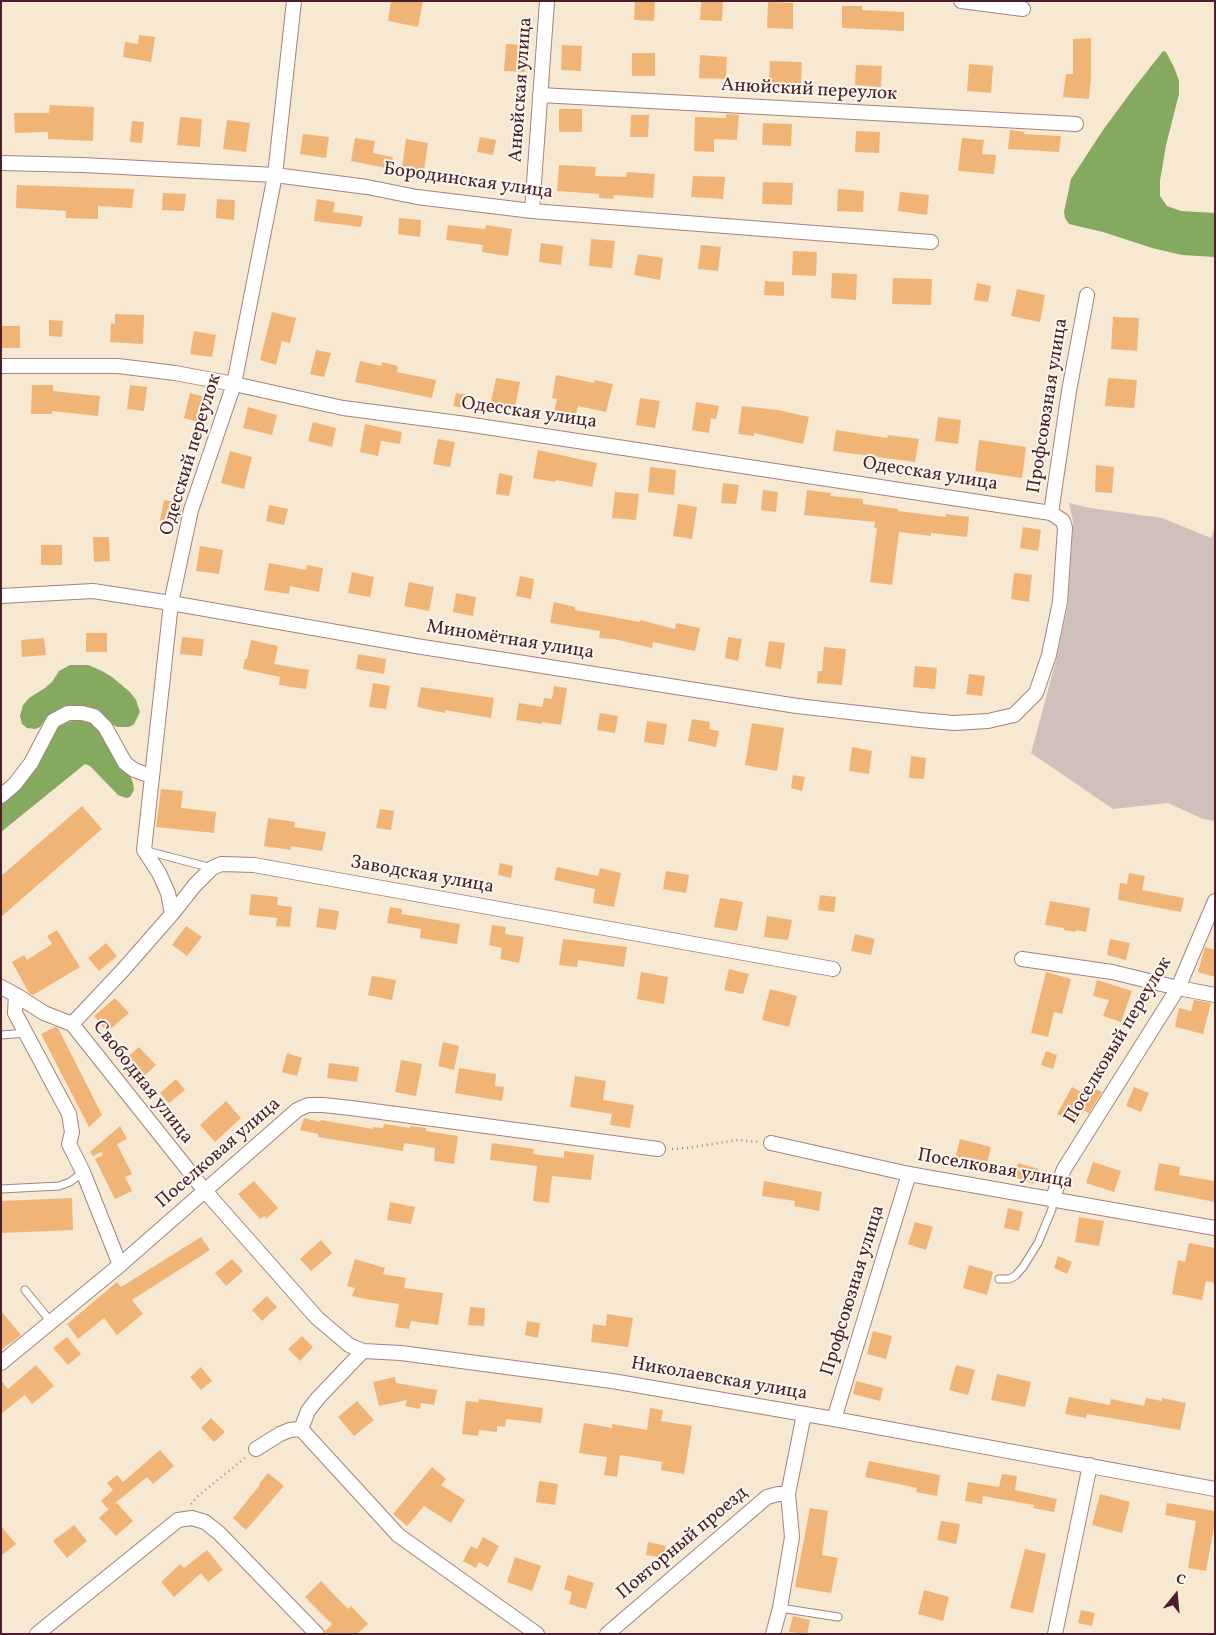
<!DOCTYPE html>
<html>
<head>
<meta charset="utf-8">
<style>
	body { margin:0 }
	#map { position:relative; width:1216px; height:1635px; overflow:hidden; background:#f7e8d2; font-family:Vollkorn,serif }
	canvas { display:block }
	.frame { position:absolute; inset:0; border:2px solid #4a1f2b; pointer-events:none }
	.north { position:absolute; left:1151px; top:1570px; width:50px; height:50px; -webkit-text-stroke:4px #fbf7ec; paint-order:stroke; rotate:17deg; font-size:14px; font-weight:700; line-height:20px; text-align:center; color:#4a1f2b }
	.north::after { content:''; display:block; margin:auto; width:18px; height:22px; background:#4a1f2b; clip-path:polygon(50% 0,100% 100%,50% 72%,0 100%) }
</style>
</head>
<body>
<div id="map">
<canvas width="1216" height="1635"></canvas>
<div class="frame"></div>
<div class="north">С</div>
</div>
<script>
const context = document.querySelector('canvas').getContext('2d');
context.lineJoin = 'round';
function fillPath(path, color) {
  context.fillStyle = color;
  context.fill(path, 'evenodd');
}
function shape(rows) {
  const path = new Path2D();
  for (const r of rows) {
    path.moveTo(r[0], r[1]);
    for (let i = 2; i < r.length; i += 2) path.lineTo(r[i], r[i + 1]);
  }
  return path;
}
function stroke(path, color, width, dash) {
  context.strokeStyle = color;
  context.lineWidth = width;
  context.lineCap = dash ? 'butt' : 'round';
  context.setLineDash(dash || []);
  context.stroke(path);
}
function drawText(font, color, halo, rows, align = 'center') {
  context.font = font + ' Vollkorn,serif';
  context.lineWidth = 4;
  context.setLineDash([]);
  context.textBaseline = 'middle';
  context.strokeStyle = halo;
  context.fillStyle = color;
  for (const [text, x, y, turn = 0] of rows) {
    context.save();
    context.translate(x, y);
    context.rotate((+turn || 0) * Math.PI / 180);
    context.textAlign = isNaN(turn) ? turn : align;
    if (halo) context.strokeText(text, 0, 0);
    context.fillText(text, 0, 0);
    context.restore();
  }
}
const industrial = shape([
	[1069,503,1090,508,1162,518,1211,538,1215,528,1215,821,1203,819,1168,803,1113,809,1031,753,1057,657,1068,605,1073,521]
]);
const forest = shape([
	[1163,51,1166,52,1174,67,1179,81,1179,94,1166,145,1160,181,1160,196,1167,206,1181,211,1215,213,1215,257,1182,255,1152,248,1103,232,1069,224,1065,218,1064,212,1071,179,1103,130,1134,88],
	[70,665,88,665,102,671,112,677,130,692,136,700,140,712,134,724,129,727,117,727,109,722,68,708,53,713,45,720,40,727,35,729,27,728,22,724,20,716,23,705,29,698,45,688,52,682,59,671],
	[81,720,92,723,102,731,122,768,130,776,133,783,134,790,130,797,126,798,118,795,90,766,85,764,1,832,1,794,57,728,65,722]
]);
const building = shape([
	[391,1,423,1,418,27,388,21],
	[635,1,655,1,654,21,634,20],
	[701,1,723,1,722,21,700,20],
	[768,2,793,3,793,29,767,28],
	[842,6,862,6,862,10,904,12,904,31,842,28],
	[139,35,155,37,151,62,123,57,125,42,138,44],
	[1091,38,1091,77,1089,99,1063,97,1066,74,1073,74,1073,39],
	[506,44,527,45,525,72,504,71],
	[562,45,582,46,581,71,561,70],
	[632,53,655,53,655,76,632,76],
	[700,55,727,57,726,79,699,78],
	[770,61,802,62,801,84,769,83],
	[969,64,993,66,991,93,967,91],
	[856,65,882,66,881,87,855,85],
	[50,105,94,107,93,141,48,139,48,132,15,133,14,113,49,113],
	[559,109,582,109,582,132,559,132],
	[726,114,739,115,737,140,714,139,714,152,694,151,695,117,726,118],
	[631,115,649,115,648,137,630,137],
	[180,117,202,119,200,147,177,145],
	[227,120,250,123,246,152,223,149],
	[132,121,144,122,142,143,130,142],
	[763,123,792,124,791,146,762,145],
	[1010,130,1025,132,1024,134,1061,136,1059,152,1008,149],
	[856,131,880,132,879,153,855,152],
	[303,134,329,137,326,158,300,154],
	[480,137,496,140,493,155,477,152],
	[355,138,375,141,373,153,393,157,391,169,351,161],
	[962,138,984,140,982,154,996,155,994,174,958,171],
	[406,139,428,143,424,170,402,167],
	[559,165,596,167,595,176,626,177,627,172,655,174,653,198,614,195,613,199,599,198,599,194,557,191],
	[693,176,725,177,723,199,691,197],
	[763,182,793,183,792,205,762,204],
	[17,185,134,189,132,208,98,206,98,219,66,218,66,211,16,208],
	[838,189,864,191,863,212,837,211],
	[900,192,929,195,927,215,898,211],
	[163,193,186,194,184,211,162,210],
	[217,199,235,200,234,220,216,218],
	[317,199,335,202,333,212,363,216,361,227,314,221],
	[399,218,421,220,420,237,398,234],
	[448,225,485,229,486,225,512,229,508,256,482,252,483,245,446,240],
	[591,239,615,241,612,268,589,266],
	[541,243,563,246,561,265,539,262],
	[701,245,721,247,718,271,698,269],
	[793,251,817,252,816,276,792,275],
	[638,254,663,258,660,280,634,275],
	[832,273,857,274,856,300,831,298],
	[893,278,932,279,931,305,892,304],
	[765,281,784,282,784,296,764,295],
	[977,283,991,286,988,302,974,300],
	[1017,289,1045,295,1040,322,1011,316],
	[272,312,296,318,290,343,282,341,276,365,260,360],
	[115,314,144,315,143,344,110,342,111,323,115,324],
	[1113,317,1139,318,1137,351,1111,349],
	[49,320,63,321,62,337,49,336],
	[1,326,20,326,20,348,1,348],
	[194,331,216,335,212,357,190,354],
	[316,350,331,353,324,377,310,374],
	[360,361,381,366,382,362,398,366,397,372,436,380,432,398,355,382],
	[556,375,594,383,595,380,613,384,606,412,578,406,574,422,553,417,557,399,552,398],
	[496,378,520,382,515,407,491,402],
	[1108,378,1137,380,1134,408,1105,406],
	[32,385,53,385,53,391,100,396,98,416,52,411,52,414,31,414],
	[130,385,147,387,144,411,127,409],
	[190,393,208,398,202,423,184,418],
	[456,393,467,395,465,408,453,406],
	[640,398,660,401,655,428,636,425],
	[696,402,719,406,716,419,711,418,709,433,692,430],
	[742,406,778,410,809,417,803,444,754,433,754,436,738,434],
	[248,407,277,415,272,435,243,428],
	[938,417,961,420,958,444,935,441],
	[313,422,336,428,332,447,308,441],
	[365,424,402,432,400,444,381,441,378,456,360,452],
	[836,430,887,438,888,435,919,439,915,462,833,451],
	[438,439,455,442,450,467,433,464],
	[979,440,1026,447,1022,478,975,471],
	[538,450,597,463,592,487,556,480,555,482,533,478],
	[230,451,252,457,244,489,221,483],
	[1096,465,1114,467,1112,493,1095,492],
	[650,467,676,470,674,495,648,492],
	[499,473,513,476,509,496,496,494],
	[723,483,739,485,736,504,721,503],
	[763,490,778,492,776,512,761,510],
	[807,490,831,493,830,496,863,499,863,504,898,509,898,511,946,517,946,514,969,517,967,537,931,533,931,536,899,532,892,585,870,582,877,528,874,528,875,522,804,515],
	[615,492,639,494,636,520,612,518],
	[164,500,183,504,178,524,160,520],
	[678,504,697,507,692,539,673,536],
	[269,505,288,509,284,525,266,521],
	[1023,527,1041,530,1038,551,1020,548],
	[93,537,109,537,110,561,94,562],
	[41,545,62,545,62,565,41,565],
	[200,546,223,550,219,574,196,571],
	[269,563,306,570,307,565,323,568,319,592,290,586,289,594,264,590],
	[352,572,374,577,370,597,348,593],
	[1014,573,1032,575,1029,602,1011,599],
	[520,576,534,579,531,599,516,596],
	[409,582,434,587,429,611,404,606],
	[456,593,476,597,473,616,453,612],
	[554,602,575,607,575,610,640,622,640,620,675,629,676,623,700,628,695,651,653,642,652,648,614,639,599,638,600,631,550,623],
	[86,633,107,633,107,652,86,652],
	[182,637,204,639,202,656,180,654],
	[728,637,742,639,738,661,725,658],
	[44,638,46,655,22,657,21,640],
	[251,640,278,646,274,664,309,670,306,689,279,685,280,677,243,669,245,659,247,659],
	[769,641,785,643,781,669,765,666],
	[824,647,846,649,842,685,817,683,818,671,822,671],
	[358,654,386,659,384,674,356,669],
	[915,666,937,668,935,689,913,687],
	[969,674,985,676,982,696,966,694],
	[373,683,390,686,386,709,369,707],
	[554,686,567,688,561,725,542,722,542,724,516,720,519,703,542,707,544,698,552,699],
	[421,687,494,698,491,718,445,710,445,713,417,707],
	[600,713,618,716,615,733,597,730],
	[692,719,710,722,709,729,719,731,716,747,688,741],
	[647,721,667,724,664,745,644,742],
	[752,723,784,728,777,771,745,765],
	[852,747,872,751,869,774,849,771],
	[911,756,926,758,924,779,909,778],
	[793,775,805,777,802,791,791,788],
	[161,789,183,791,181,808,216,812,214,833,156,827],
	[82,806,102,829,1,917,1,876],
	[380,809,394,811,391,830,376,828],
	[268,818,295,822,294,827,326,832,322,851,291,846,291,850,264,846],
	[500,863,513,866,511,878,498,875],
	[557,867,598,876,600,868,621,873,614,907,593,903,595,889,554,880],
	[666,871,689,875,686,893,663,889],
	[1129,873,1145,876,1142,890,1184,898,1181,912,1118,900,1120,883,1127,884],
	[251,894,278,897,277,905,292,907,290,927,276,926,277,918,249,915],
	[820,895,836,897,834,912,818,910],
	[720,898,743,902,737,931,714,927],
	[1050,901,1090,908,1086,932,1076,930,1075,932,1064,930,1064,928,1045,925],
	[390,907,402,909,402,914,460,924,457,944,420,938,421,929,387,923],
	[319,908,339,911,336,930,316,927],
	[767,916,792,920,788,940,764,937],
	[492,925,506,927,505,934,524,937,519,963,500,959,502,948,489,945],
	[186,926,202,937,187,956,172,945],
	[57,930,80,967,33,995,29,993,12,962,24,955,27,960,52,944,47,936],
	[855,934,875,939,871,955,851,951],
	[563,939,627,947,624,967,578,960,577,967,559,965],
	[1110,939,1130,943,1126,960,1107,955],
	[106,943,117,956,99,971,88,958],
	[1205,947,1215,950,1215,977,1198,972],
	[729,969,749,974,743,994,724,990],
	[641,972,668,977,664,1004,637,999],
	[1046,972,1071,979,1062,1014,1054,1012,1048,1037,1031,1033],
	[372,976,396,980,392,1000,368,995],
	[1097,980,1132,991,1121,1022,1103,1016,1109,1000,1093,996],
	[770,989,797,996,789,1027,762,1020],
	[115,998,129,1013,107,1032,94,1016],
	[1194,1000,1211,1003,1203,1034,1175,1027,1179,1008,1191,1011],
	[55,1027,58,1028,102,1115,89,1127,41,1034],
	[443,1042,459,1046,454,1070,438,1066],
	[139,1047,156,1065,142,1078,125,1059],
	[1046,1051,1057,1055,1053,1069,1041,1065],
	[287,1053,302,1058,297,1076,282,1072],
	[401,1060,422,1064,416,1096,395,1092],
	[329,1063,359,1067,357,1082,327,1078],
	[459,1068,496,1074,495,1086,504,1087,502,1101,455,1093],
	[575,1076,606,1081,603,1100,634,1105,630,1128,610,1125,612,1114,570,1107],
	[176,1079,185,1090,169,1103,160,1093],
	[1088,1085,1102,1092,1089,1113,1084,1110,1076,1125,1057,1114,1072,1087,1084,1093],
	[1134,1087,1149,1093,1141,1112,1126,1106],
	[226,1101,241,1118,215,1142,200,1125],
	[304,1118,320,1122,321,1120,373,1129,373,1127,383,1128,384,1124,410,1128,410,1126,426,1128,426,1131,458,1136,454,1164,434,1161,435,1148,404,1143,403,1151,318,1137,318,1134,300,1130],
	[120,1126,127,1139,117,1144,132,1174,125,1177,132,1191,115,1199,95,1159,103,1155,101,1152,93,1156,90,1152],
	[960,1139,991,1147,985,1171,954,1163],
	[492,1143,534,1149,533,1154,564,1158,564,1151,594,1155,591,1180,552,1176,549,1203,533,1201,537,1166,490,1160],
	[1093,1162,1121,1171,1114,1192,1086,1183],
	[1018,1163,1039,1169,1034,1184,1013,1177],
	[1159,1163,1180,1167,1179,1175,1215,1181,1215,1202,1154,1190],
	[254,1181,278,1208,266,1219,265,1216,260,1219,238,1194],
	[764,1181,822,1192,819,1211,794,1206,795,1201,762,1196],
	[72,1198,73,1230,1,1233,1,1201],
	[390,1202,415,1207,411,1224,387,1220],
	[1008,1208,1023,1212,1019,1231,1004,1228],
	[1079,1217,1104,1221,1099,1246,1075,1242],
	[915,1222,933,1227,926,1250,908,1244],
	[201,1237,210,1250,132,1300,143,1314,117,1335,104,1318,78,1339,67,1324,117,1282,121,1287],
	[321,1240,332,1253,311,1271,300,1259],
	[1189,1243,1215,1248,1215,1283,1206,1281,1202,1300,1172,1294,1178,1260,1185,1262],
	[1058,1256,1072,1262,1067,1274,1054,1268],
	[232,1259,243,1271,226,1286,215,1273],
	[355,1259,385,1268,383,1274,406,1278,404,1288,443,1293,438,1325,411,1321,409,1329,395,1327,399,1304,365,1299,352,1296,355,1288,347,1286],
	[969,1265,993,1272,987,1295,963,1288],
	[267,1296,277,1307,262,1321,252,1310],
	[470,1307,485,1308,484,1326,468,1325],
	[1,1311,21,1335,1,1350],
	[607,1314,633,1318,628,1347,591,1342,593,1324,606,1326],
	[527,1321,540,1323,538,1338,525,1335],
	[873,1331,892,1336,886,1359,867,1354],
	[302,1336,313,1347,300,1361,288,1349],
	[67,1337,81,1354,68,1365,53,1348],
	[36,1365,54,1386,32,1404,25,1395,1,1414,1,1380,8,1389],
	[956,1365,975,1370,968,1395,949,1390],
	[201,1367,212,1381,201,1390,190,1377],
	[997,1374,1031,1382,1025,1407,991,1400],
	[395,1377,396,1383,437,1390,434,1405,421,1403,420,1409,405,1406,407,1400,379,1406,373,1382],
	[856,1381,883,1388,880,1401,853,1394],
	[1069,1397,1110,1405,1111,1399,1144,1406,1146,1398,1162,1401,1162,1398,1186,1403,1180,1430,1087,1414,1086,1418,1065,1414],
	[479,1399,543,1408,541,1423,506,1419,505,1427,497,1426,497,1432,479,1430,478,1436,462,1434,466,1401,478,1402],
	[357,1401,374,1420,354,1436,338,1417],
	[650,1408,663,1410,661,1421,692,1426,684,1474,661,1470,662,1462,620,1455,617,1477,604,1475,607,1457,579,1453,584,1423,612,1428,612,1424,647,1430],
	[211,1418,225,1432,214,1442,201,1428],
	[160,1450,174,1466,153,1484,147,1477,108,1509,101,1501,113,1490,107,1483,117,1475,123,1482],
	[869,1461,940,1475,937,1496,916,1492,917,1488,865,1477],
	[432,1467,446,1479,441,1485,465,1500,451,1523,424,1506,407,1526,393,1514],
	[268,1473,284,1486,246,1530,233,1518,260,1485,259,1484],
	[1002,1474,1017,1476,1015,1490,1057,1499,1054,1512,1033,1508,1034,1505,983,1496,982,1504,965,1501,968,1482,999,1487],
	[539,1481,558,1484,555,1505,536,1502],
	[1100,1494,1130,1502,1122,1533,1092,1525],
	[116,1502,133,1521,116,1536,99,1518],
	[1167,1503,1215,1511,1215,1522,1206,1571,1188,1568,1196,1521,1165,1515],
	[810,1508,828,1511,822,1555,838,1558,831,1593,795,1587],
	[941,1521,960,1524,956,1544,937,1540],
	[74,1525,87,1541,67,1558,53,1541],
	[1,1526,16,1544,1,1556],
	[483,1537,499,1546,488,1567,479,1562,476,1568,463,1561,471,1546,477,1549],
	[648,1542,666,1546,664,1558,646,1555],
	[1025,1549,1046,1554,1033,1613,1010,1608],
	[207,1550,223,1570,208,1582,201,1573,174,1597,161,1582,180,1564,184,1568],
	[515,1557,541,1566,532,1591,507,1582],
	[568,1575,594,1583,586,1609,569,1604,572,1592,564,1589],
	[321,1581,348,1609,351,1606,368,1624,357,1634,326,1634,325,1631,332,1624,305,1597],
	[924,1590,949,1597,943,1621,918,1614],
	[1081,1610,1095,1613,1092,1626,1078,1623],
	[793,1616,810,1620,807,1634,789,1632]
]);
const path = shape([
	[672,1149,687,1148,738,1140,758,1142],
	[191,1504,198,1496,246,1457]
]);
const service = shape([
	[147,851,212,868],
	[1,1035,27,1033],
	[1,1189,59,1186,70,1182,83,1172],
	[999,1279,1009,1279,1015,1276,1023,1267,1038,1243,1052,1209,1053,1199],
	[25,1290,51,1322],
	[780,1608,838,1617]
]);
const minor = shape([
	[961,1,1023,9],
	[540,95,1076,124],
	[1,163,83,165,275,175,367,187,417,197,532,211,931,242],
	[532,211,547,1],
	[1,366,118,366,175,373,234,384,343,408,466,424,1051,513],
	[1,596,93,591,171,603,416,646,797,706,920,720,954,723,988,721,1014,715,1036,693,1049,655,1060,602,1065,528,1063,521,1051,513,1069,391,1087,295],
	[1,796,15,784,31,763,53,721,68,713,82,713,94,716,105,727,125,763,134,770,151,776],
	[172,914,168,893,159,873,144,850,171,603,191,510,234,384,275,175,294,1],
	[1022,959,1112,972,1178,988,1215,995],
	[1,987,16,995,44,1013,72,1024,205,1191,317,1318,349,1345,363,1351,401,1353,612,1381,834,1419,1215,1489],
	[16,995,15,1013,69,1114,72,1132,69,1144,83,1172,120,1265],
	[72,1024,123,970,172,914,195,885,212,868,221,864,254,865,833,969],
	[771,1143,909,1174,1215,1228],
	[1053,1199,1056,1189,1064,1169,1178,988,1215,901],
	[1,1363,120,1265,297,1110,308,1105,323,1105,351,1108,658,1149],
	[834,1419,909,1174],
	[301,1429,398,1535,537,1634],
	[256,1449,280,1434,290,1430,301,1429,308,1411,318,1398,363,1351],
	[37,1634,178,1520,192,1518,205,1522,219,1533,317,1634],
	[607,1634,767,1497,778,1494,788,1494],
	[773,1634,780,1608,792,1537,788,1494,804,1414],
	[1055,1634,1090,1465]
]);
const streetNames = [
	["Анюйская улица",522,90,-86],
	["Анюйский переулок",809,91,3],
	["Бородинская улица",468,182,8],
	["Профсоюзная улица",1049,406,-81],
	["Одесская улица",529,414,8],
	["Одесский переулок",192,455,-73],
	["Одесская улица",930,475,9],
	["Миномётная улица",510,641,9],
	["Заводская улица",422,876,10],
	["Поселковый переулок",1119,1041,-59],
	["Свободная улица",142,1083,52],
	["Поселковая улица",219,1154,-41],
	["Поселковая улица",995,1170,10],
	["Профсоюзная улица",854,1291,-73],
	["Николаевская улица",719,1380,10],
	["Повторный проезд",683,1544,-40]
];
fillPath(industrial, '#d0c0bc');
fillPath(forest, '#84a95f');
fillPath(building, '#f0b477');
stroke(service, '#a0847e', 9);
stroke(minor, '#a0847e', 16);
stroke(path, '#a0847e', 2.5, [1, 4]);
stroke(service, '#fff', 7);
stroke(minor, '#fff', 14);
drawText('19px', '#4a1f2b', '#fbf7ec', streetNames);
</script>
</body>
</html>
